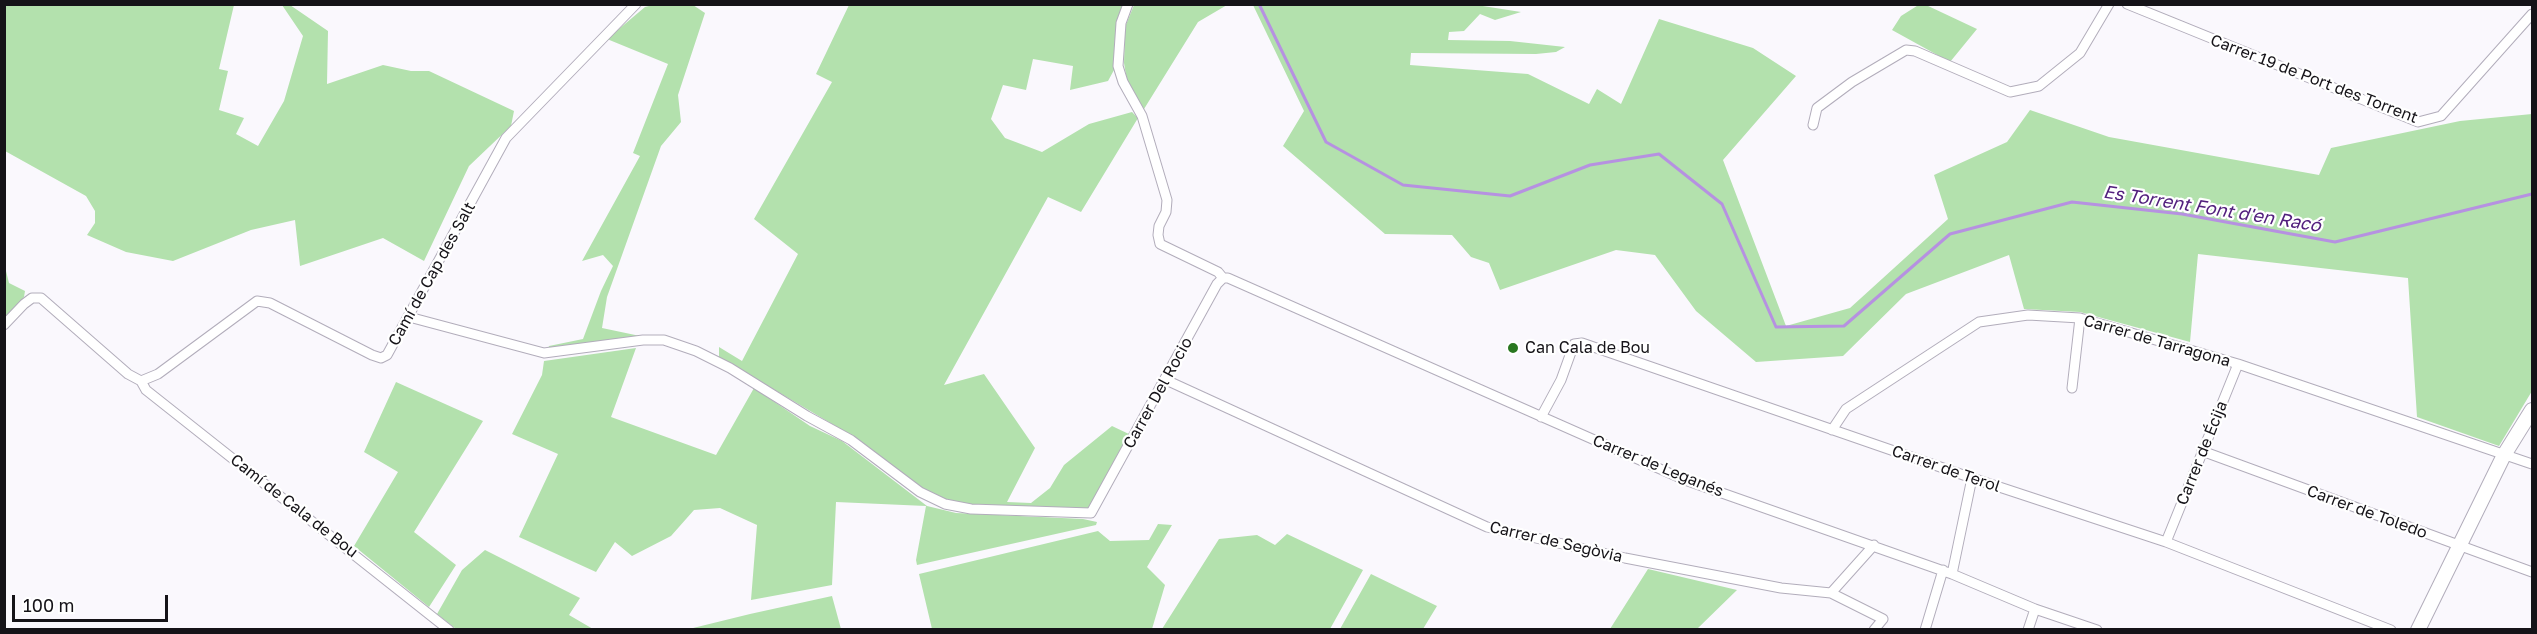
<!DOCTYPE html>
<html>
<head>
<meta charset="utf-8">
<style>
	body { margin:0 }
	#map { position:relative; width:2537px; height:634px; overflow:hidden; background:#faf8fd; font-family:"Golos Text",sans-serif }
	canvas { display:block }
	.frame { position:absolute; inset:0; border:6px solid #151318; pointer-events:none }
	.scale { position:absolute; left:12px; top:595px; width:156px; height:27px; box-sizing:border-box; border:3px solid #151318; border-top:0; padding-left:8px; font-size:18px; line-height:21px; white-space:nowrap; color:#151318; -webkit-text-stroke:4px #fff; paint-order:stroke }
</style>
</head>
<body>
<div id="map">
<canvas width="2537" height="634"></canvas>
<div class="frame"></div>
<div class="scale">100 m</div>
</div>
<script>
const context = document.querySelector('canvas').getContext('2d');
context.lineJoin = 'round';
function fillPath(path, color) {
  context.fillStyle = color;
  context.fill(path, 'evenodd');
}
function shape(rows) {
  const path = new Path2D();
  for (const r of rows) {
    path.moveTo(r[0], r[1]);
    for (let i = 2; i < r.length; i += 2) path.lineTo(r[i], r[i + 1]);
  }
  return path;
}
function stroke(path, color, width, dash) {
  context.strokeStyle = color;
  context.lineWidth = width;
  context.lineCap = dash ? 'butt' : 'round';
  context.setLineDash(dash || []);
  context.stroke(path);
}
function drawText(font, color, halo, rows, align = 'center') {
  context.font = font + ' "Golos Text",sans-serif';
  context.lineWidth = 4.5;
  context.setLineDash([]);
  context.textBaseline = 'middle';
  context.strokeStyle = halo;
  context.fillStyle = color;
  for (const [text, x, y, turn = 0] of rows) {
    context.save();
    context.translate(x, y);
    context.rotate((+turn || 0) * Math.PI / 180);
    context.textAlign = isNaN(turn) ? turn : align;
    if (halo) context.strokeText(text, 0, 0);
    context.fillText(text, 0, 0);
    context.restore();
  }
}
const green = shape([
	[5,4,234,5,219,69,228,71,219,110,244,118,236,134,258,146,284,101,303,36,282,5,290,5,328,31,327,84,383,65,411,71,429,71,514,111,511,126,469,166,424,261,383,238,300,266,295,220,251,230,173,261,126,252,87,235,95,223,95,211,86,196,5,151],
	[1470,4,1521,12,1495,20,1480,14,1464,31,1449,32,1448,40,1510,41,1565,47,1556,52,1536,54,1411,53,1410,65,1528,74,1589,104,1597,89,1621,104,1659,19,1753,48,1796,76,1723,160,1786,326,1850,308,1948,219,1934,175,2007,142,2030,110,2109,137,2319,175,2331,148,2460,121,2532,114,2532,391,2499,446,2417,417,2408,278,2198,254,2190,342,2080,312,2024,309,2009,255,1906,294,1843,356,1756,362,1696,311,1655,255,1616,250,1500,290,1489,263,1471,257,1452,235,1385,234,1283,146,1304,111,1253,5],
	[1920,4,1926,5,1977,29,1950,62,1892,30,1901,16],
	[653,5,693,5,705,13,678,95,681,122,661,146,607,297,602,328,640,336,548,349,549,346,583,339,601,291,613,266,603,255,582,261,640,156,633,153,668,64,607,39,645,7],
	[849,5,1124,5,1115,37,1114,70,1108,81,1070,90,1073,66,1033,59,1026,90,1003,85,991,119,1005,138,1042,152,1089,124,1132,112,1138,118,1081,212,1048,197,944,385,984,374,1035,448,1007,502,1031,503,1050,488,1064,465,1112,426,1131,435,1089,509,980,506,948,501,923,490,854,437,719,357,719,347,742,361,798,254,754,219,832,82,816,74],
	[1134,5,1227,5,1198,22,1144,109,1127,81,1124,63,1125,27],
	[5,267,9,283,25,291,24,297,5,322],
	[636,348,611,417,716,455,754,388,810,426,842,441,927,506,956,513,1083,519,1097,522,1096,525,917,565,916,560,926,506,836,502,832,585,751,600,757,525,720,508,694,510,671,536,632,556,615,542,596,572,519,537,558,454,512,434,542,375,544,361],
	[396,382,483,421,414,532,456,565,429,607,354,546,398,472,364,452],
	[1158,524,1172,525,1147,567,1165,585,1152,629,932,629,919,574,1098,531,1110,541,1149,540],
	[1287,534,1363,570,1330,629,1162,629,1219,539,1257,535,1275,545],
	[485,550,580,598,569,615,593,629,456,629,437,614,462,570],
	[1648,569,1737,590,1697,629,1610,629],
	[1371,574,1437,606,1423,629,1340,629],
	[832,596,841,629,689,629,750,614]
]);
const stream = shape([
	[1259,4,1326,142,1403,185,1510,196,1590,165,1659,154,1722,204,1776,327,1844,326,1950,234,2072,202,2182,214,2335,242,2532,194]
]);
const street = shape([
	[1128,4,1121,23,1118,66,1123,82,1142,116,1167,200,1166,212,1159,226,1158,235,1160,244,1218,272,1223,278],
	[2127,4,2418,122,2441,116,2532,14],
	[1813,125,1817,108,1852,82,1906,50,1915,51,2010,92,2039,86,2080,53,2109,4],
	[409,317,544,353,643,340,664,340,696,351,730,368,807,416,851,440,920,492,945,504,971,509,1091,513,1217,284,1223,278,1228,278,1685,480,1952,574,2035,609,2097,630],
	[4,325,24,304,32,298,41,298,128,374,141,381,158,374,257,301,270,303,372,355,381,358,387,355,506,138,636,4],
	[1166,380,1487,527,1625,558,1781,588,1831,593,1883,619,1874,630],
	[141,381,146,390,449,630],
	[2072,388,2080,318],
	[1541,417,1561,380,1574,344,1582,343,1972,478,2166,542,2391,630],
	[1832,430,1846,409,1979,322,2028,315,2080,318,2238,364,2532,464],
	[2202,451,2532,572],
	[2166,542,2238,364],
	[1952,574,1972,478],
	[1831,593,1874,545],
	[1925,630,1943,570],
	[2028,630,2035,609]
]);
const secondary = shape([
	[2418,630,2504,455,2532,410]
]);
const markers = [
	[1513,348,6,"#297720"]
];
const streetNames = [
	["Carrer 19 de Port des Torrent",2314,79,21],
	["Camí de Cap des Salt",432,274,-61],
	["Carrer de Tarragona",2157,341,16],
	["Carrer Del Rocio",1158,393,-61],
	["Carrer de Écija",2202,453,-68],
	["Carrer de Leganés",1658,466,22],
	["Carrer de Terol",1946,469,19],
	["Camí de Cala de Bou",294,506,38],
	["Carrer de Toledo",2367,512,20],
	["Carrer de Segòvia",1556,542,13]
];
const poiNames = [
	["Can Cala de Bou",1525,348]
];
const waterNames = [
	["Es Torrent Font d'en Racó",2212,209,9]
];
fillPath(green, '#b3e1ad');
stroke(stream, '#b691e1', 3);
stroke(street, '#b2adbb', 11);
stroke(secondary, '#b2adbb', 16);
stroke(street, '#fff', 9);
stroke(secondary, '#fff', 14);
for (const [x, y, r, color] of markers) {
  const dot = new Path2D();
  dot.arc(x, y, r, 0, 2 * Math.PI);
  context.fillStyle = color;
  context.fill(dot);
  stroke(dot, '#fff', 2);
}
drawText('16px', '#151318', '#fff', streetNames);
drawText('16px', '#151318', '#fff', poiNames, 'left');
drawText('italic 18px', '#52207d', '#fff', waterNames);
</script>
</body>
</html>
